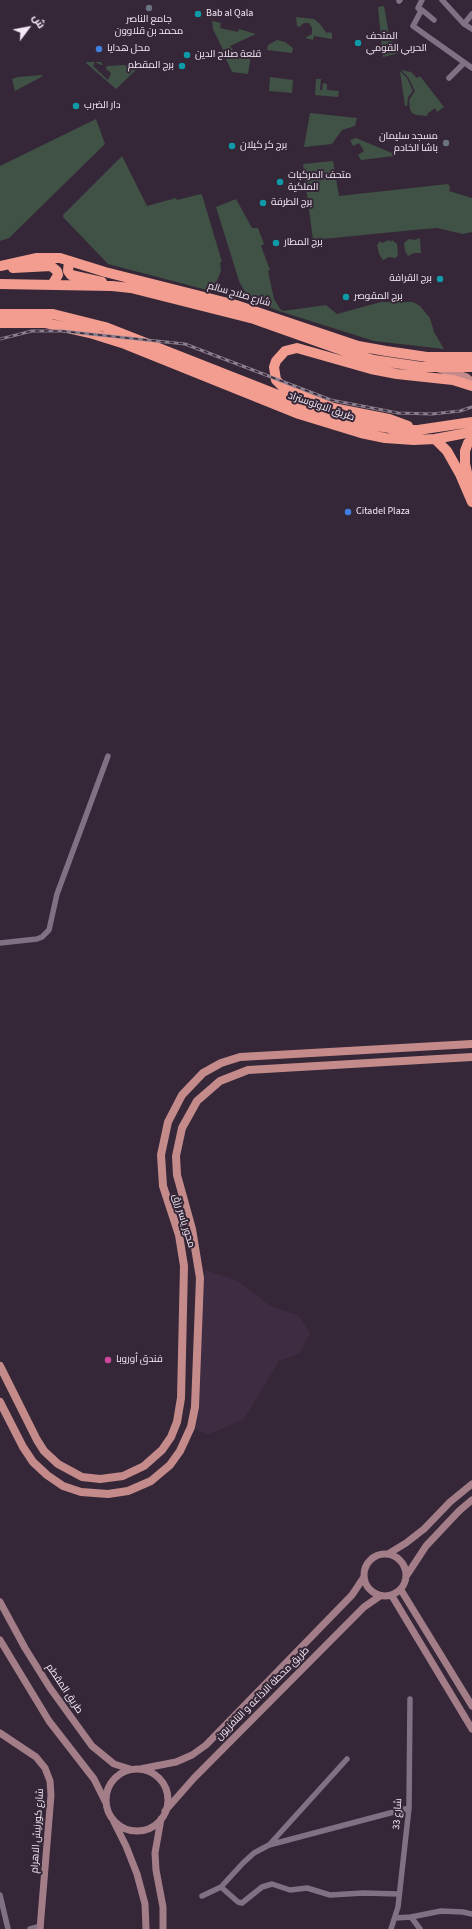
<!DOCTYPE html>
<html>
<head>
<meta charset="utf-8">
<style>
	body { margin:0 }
	#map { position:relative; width:472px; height:1929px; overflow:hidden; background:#352737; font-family:"Source Sans 3",Cairo,sans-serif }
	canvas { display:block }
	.north { position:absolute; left:8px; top:8px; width:40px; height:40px; -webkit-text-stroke:3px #352737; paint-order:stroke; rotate:58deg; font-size:11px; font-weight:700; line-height:16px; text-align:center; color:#f4eaf5 }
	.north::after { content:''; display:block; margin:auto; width:14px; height:18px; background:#f4eaf5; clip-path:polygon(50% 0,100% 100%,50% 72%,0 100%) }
</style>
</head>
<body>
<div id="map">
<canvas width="472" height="1929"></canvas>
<div class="north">ش</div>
</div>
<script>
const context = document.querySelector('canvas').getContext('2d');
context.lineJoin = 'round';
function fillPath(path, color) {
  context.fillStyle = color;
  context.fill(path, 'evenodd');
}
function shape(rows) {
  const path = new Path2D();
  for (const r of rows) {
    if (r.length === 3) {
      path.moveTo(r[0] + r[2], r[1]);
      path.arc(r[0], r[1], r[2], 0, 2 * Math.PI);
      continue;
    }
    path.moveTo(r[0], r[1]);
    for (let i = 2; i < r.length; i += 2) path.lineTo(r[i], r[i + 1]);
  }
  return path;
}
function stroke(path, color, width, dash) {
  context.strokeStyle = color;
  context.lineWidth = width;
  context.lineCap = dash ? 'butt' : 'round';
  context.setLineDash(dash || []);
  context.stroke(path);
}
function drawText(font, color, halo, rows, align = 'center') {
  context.font = font + ' "Source Sans 3",Cairo,sans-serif';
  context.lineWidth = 4;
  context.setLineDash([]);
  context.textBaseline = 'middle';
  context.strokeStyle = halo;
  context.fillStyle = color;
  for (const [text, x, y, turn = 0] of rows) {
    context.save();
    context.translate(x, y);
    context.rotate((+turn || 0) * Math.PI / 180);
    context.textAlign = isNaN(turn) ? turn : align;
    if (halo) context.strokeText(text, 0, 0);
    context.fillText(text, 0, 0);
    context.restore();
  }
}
const built = shape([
	[205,1270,236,1280,272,1307,298,1315,310,1333,299,1354,279,1361,244,1419,208,1435,196,1429]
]);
const green = shape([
	[384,6,389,35,381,38,378,7],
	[296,17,314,19,320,24,328,35,327,32,332,33,332,39,314,36,313,40,305,38,312,34,312,28,309,23,304,23,299,27,297,26],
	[212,21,221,23,220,28,238,32,239,29,256,34,230,46,233,50,225,54,213,29],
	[384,36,389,36,399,53,383,57,381,38],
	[277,40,285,42,293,48,292,53,267,50,268,45],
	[249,52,251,55,248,74,232,72,226,59,235,55,238,59],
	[86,62,101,62,103,65,101,65,95,62,93,66,108,80,111,73,106,69,107,66,124,65,136,70,116,89,86,63],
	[401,70,411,72,417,78,420,76,444,107,437,112,435,108,427,114,428,116,416,115,412,113,410,109,409,100,415,91,408,77],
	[400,71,407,78,413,91,408,97,407,106,405,106],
	[42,75,43,76,15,91,12,79,18,77],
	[270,77,293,80,292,93,269,91],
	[316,79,321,79,320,90,322,90,323,83,327,84,327,90,339,91,338,97,315,95],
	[310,113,357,118,355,126,342,130,332,144,304,147],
	[96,119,105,144,9,238,0,241,0,166],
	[356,138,392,153,394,156,361,160,358,155,364,151,359,143,353,146,350,140],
	[122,156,147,206,176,198,177,200,201,194,202,195,222,262,220,262,221,271,217,281,207,290,108,264,63,217,63,215],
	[333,161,339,196,448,184,450,187,449,191,472,198,472,232,463,234,437,228,424,229,313,240,303,164],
	[236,199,252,228,258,228,264,244,261,246,270,270,268,271,274,299,280,309,283,311,326,305,337,314,381,302,413,302,420,306,430,318,434,332,444,349,374,341,279,311,253,300,246,294,239,281,216,207],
	[418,238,420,239,421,253,414,253,408,256,405,251,404,243,409,239,416,240],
	[389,240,391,242,392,240,397,244,398,255,396,258,389,257,383,260,379,254,377,245,380,241,382,243]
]);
const street = shape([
	[422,0,418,8,421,11,413,26,472,68],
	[442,0,464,24,472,29],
	[399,1,400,0],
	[421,11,422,10,434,20],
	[464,24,472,14],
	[449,78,464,63],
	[0,943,37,939,42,937,49,930,57,894,108,756],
	[270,1844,347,1759],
	[221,1887,238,1902,242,1903,262,1887,272,1884,290,1890,307,1888,330,1895,363,1893,399,1894],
	[0,1895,8,1929],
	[202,1896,221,1887,243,1863,254,1853,269,1845,409,1808],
	[411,1917,420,1929],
	[395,1918,411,1917,441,1911,463,1912,472,1914],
	[30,1929,41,1926],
	[391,1929,398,1907,409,1808,410,1699]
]);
const secondary = shape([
	[385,1575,21],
	[388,1554,406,1543,424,1529,450,1502,472,1484],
	[407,1575,426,1546,459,1511,472,1500],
	[401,1590,472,1706],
	[392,1596,472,1729],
	[0,1602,25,1648,50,1688,92,1746,114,1764,130,1769],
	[0,1640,49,1721,94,1779,106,1803],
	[0,1733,36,1757,45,1768,50,1781,51,1795,40,1929],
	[140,1769,176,1762,192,1755,206,1745,352,1595,364,1577],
	[137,1800,31],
	[165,1811,194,1778,364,1607,380,1596],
	[161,1819,155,1853,156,1870,163,1907,163,1929],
	[114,1822,126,1846,137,1874,145,1904,146,1929]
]);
const primary = shape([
	[440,369,466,377,472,382],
	[0,1366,37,1440,44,1451,58,1464,82,1477,100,1479,123,1476,144,1466,162,1450,171,1437,177,1422,181,1398,184,1266,179,1235,163,1186,161,1155,168,1122,182,1095,203,1073,221,1063,240,1057,472,1044],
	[0,1402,23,1447,33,1462,47,1475,63,1486,81,1492,108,1494,128,1491,151,1481,170,1465,180,1451,191,1427,195,1407,200,1278,192,1229,177,1175,176,1156,182,1128,197,1101,220,1081,248,1070,472,1057]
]);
const highway = shape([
	[69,261,68,271,71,275,102,282],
	[0,266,37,258,60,258,105,272,236,305,358,346,386,351,427,357,472,357],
	[13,268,51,266,57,271,58,275,52,285],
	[0,284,112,286,131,288,254,319,350,353,374,360,422,367,472,367],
	[0,314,53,314,105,327,316,410,365,424,402,430,418,430,472,422],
	[0,323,46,323,90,333,125,344,299,414,361,433,385,438,414,440,435,439,472,432],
	[408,426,389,419,333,408,285,389,276,380,274,367,276,361,285,351,297,348,371,369,397,374,453,380,472,386],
	[435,439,447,451,460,474,472,502],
	[470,485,465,464,465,451,468,443,472,440]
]);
const rail = shape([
	[0,339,32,331,61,331,185,344,331,400,398,413,432,414,460,411,472,407]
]);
const markers = [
	[149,8,4,"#6b7280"],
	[198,14,4,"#0f9aa8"],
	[358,43,4,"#0f9aa8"],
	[99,49,4,"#3f7fe0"],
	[187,55,4,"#0f9aa8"],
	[182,66,4,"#0f9aa8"],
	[76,106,4,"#0f9aa8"],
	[446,143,4,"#6b7280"],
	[232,146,4,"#0f9aa8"],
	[280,182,4,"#0f9aa8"],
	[263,203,4,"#0f9aa8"],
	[276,243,4,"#0f9aa8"],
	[440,279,4,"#0f9aa8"],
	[346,297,4,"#0f9aa8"],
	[348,512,4,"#3f7fe0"],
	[108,1360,4,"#d1479c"]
];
const poiNames = [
	["Bab al Qala",206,14],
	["جامع الناصر",149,20,"center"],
	["محمد بن قلاوون",149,32,"center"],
	["المتحف",366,37],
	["الحربي القومي",366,49],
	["محل هدايا",107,49],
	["قلعة صلاح الدين",195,55],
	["برج المقطم",174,66,"right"],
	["دار الضرب",84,106],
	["مسجد سليمان",438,137,"right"],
	["باشا الخادم",438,149,"right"],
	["برج كر كيلان",240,146],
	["متحف المركبات",288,176],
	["الملكية",288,188],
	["برج الطرفة",271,203],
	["برج المطار",284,243],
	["برج القرافة",432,279,"right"],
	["برج المقوصر",354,297],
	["Citadel Plaza",356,512],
	["فندق أوروبا",116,1360]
];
const streetNames = [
	["شارع صلاح سالم",239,295,16],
	["طريق الاوتوستراد",321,407,19],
	["محور ياسر رزق",183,1221,73],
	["طريق المقطم",64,1689,56],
	["طريق محطة الاذاعه و التلفزيون",263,1694,-45],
	["شارع 33",398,1814,-86],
	["شارع كورنيش الاهرام",38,1831,-86]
];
fillPath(built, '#3e2c42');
fillPath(green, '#405245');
stroke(street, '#817184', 5.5);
stroke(secondary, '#a37e88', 7);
stroke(primary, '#c58b8b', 8);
stroke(highway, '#f39d90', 10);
stroke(rail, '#8b7f8d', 3);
stroke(rail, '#352737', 1.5, [4.5]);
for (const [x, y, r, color] of markers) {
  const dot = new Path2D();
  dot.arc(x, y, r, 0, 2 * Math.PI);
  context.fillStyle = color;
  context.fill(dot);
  stroke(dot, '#352737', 1.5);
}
drawText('10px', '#f4eaf5', '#352737', poiNames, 'left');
drawText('10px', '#f4eaf5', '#352737', streetNames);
</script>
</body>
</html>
